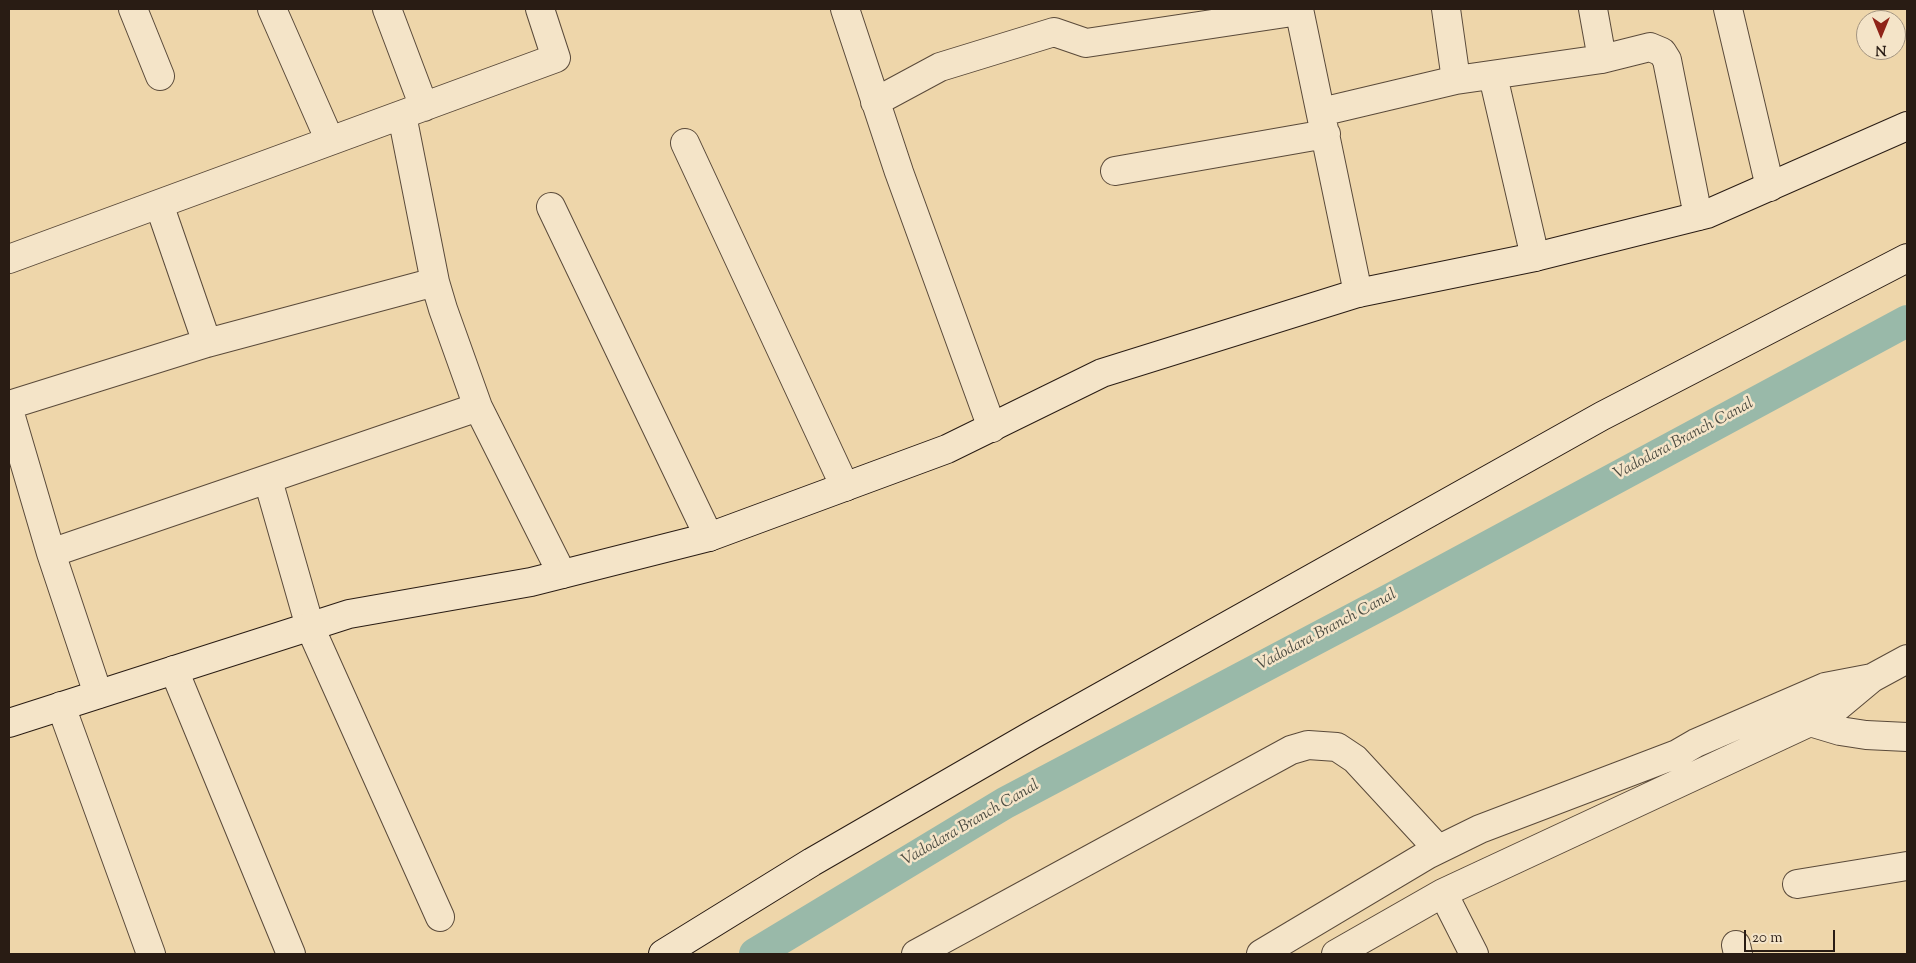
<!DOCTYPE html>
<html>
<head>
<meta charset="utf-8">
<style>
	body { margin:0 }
	#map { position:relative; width:1916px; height:963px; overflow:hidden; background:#eed6aa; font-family:"Sorts Mill Goudy",serif }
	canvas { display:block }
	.frame { position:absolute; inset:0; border:10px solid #291c14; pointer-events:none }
	.north { position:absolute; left:1856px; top:10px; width:50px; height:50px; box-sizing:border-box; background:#f4e4c8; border:1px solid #a39480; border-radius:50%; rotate:180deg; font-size:14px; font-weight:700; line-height:20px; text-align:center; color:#291c14 }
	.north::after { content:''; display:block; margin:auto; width:18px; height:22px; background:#8f2418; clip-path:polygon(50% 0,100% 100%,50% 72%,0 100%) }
	.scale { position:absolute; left:1744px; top:930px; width:91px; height:22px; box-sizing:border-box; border:2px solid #291c14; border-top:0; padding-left:6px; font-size:15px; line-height:18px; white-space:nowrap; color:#291c14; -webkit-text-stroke:4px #f4e4c8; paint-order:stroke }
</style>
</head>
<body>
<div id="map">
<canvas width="1916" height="963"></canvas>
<div class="frame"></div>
<div class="north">N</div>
<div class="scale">20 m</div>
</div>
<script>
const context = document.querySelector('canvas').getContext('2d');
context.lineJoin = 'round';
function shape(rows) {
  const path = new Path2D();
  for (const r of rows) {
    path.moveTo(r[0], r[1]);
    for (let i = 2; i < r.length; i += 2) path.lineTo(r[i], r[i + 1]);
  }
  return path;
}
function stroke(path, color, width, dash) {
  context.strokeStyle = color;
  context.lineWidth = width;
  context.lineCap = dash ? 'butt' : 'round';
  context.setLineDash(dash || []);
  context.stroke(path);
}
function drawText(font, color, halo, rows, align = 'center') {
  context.font = font + ' "Sorts Mill Goudy",serif';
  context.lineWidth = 5;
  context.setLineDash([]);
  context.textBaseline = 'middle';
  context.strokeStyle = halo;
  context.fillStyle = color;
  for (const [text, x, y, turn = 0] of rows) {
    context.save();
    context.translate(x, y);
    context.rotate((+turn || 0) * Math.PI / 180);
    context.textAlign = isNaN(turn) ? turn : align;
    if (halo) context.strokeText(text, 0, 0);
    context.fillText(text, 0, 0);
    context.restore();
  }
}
const canal = shape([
	[755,954,1005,803,1393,598,1907,321]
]);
const street = shape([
	[133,9,160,76],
	[272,9,330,141],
	[387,9,424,107],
	[845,9,899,172,992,428],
	[1299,9,1358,293],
	[1446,9,1456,80],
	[1593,9,1602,59],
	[1728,9,1770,187],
	[1493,76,1535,257],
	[875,102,940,67,1054,32,1086,43,1299,11],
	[1321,112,1456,80,1602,59,1650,47,1662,52,1667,60,1698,216],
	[402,115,435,282,443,309,478,407],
	[685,143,845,487],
	[1115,171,1326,134],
	[159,204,207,343],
	[551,207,709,537],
	[9,259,556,58,540,9],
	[9,405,207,343,435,282],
	[9,410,51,553,478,407,562,574],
	[268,480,310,627,440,917],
	[51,553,98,694],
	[174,670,291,954],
	[61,706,151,954],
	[1810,722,1840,731,1866,735,1907,737],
	[1797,884,1907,866],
	[1443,893,1474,954],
	[1736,945,1738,954],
	[916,954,1291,750,1308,745,1337,747,1355,759,1438,849],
	[1261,954,1427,855,1480,829,1677,754,1696,743,1825,687,1872,678],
	[1336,954,1443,893,1810,722,1836,708,1872,678,1907,659]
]);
const secondary = shape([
	[9,723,349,614,531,582,709,537,947,449,1102,373,1358,293,1535,257,1707,214,1907,126],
	[663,954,812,862,1032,735,1602,416,1907,258]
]);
const waterNames = [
	["Vadodara Branch Canal",1684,440,-28],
	["Vadodara Branch Canal",1327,631,-28],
	["Vadodara Branch Canal",971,824,-30]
];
stroke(canal, '#99b9a9', 32);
stroke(street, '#5a4a3a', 30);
stroke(secondary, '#291c14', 30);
stroke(street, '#f4e4c8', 28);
stroke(secondary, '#f4e4c8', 28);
drawText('italic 16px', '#4b4b41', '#f4e4c8', waterNames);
</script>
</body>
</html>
